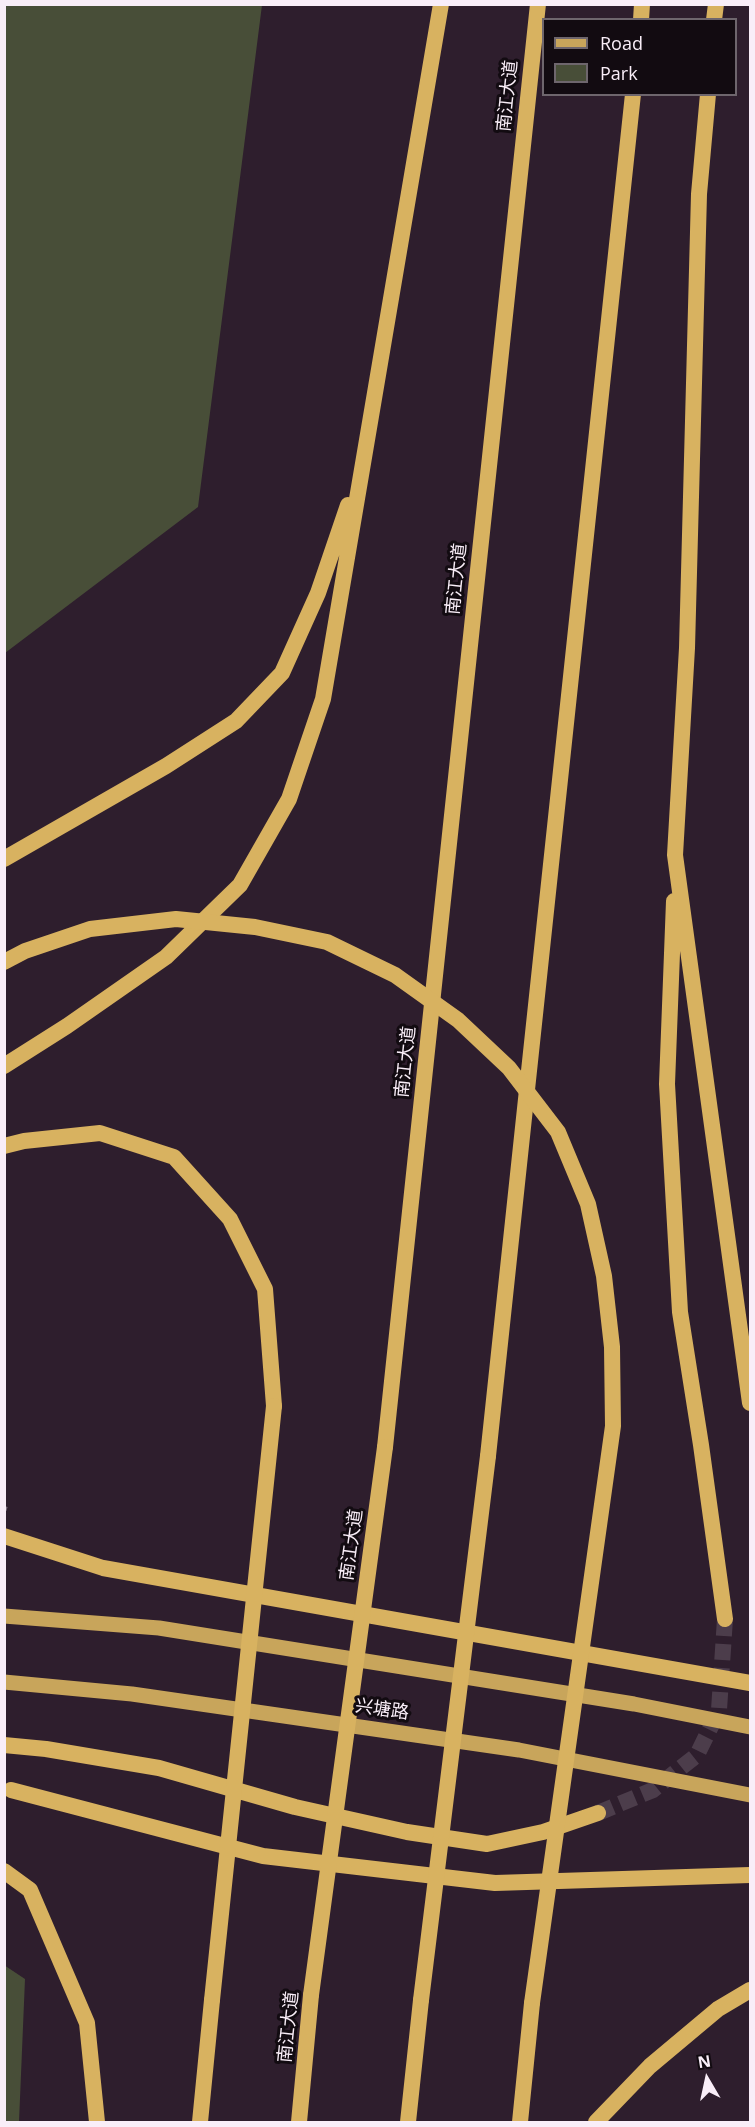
<!DOCTYPE html>
<html>
<head>
<meta charset="utf-8">
<style>
	body { margin:0 }
	#map { position:relative; width:755px; height:2127px; overflow:hidden; background:#2e1e2d; font-family:"Open Sans",sans-serif }
	canvas { display:block }
	.frame { position:absolute; inset:0; border:6px solid #f9eef8; pointer-events:none }
	.legend { position:absolute; left:542px; top:18px; width:195px; height:78px; box-sizing:border-box; background:#120b11; border:2px solid #6e666d; margin:0; padding:8px 10px; list-style:none; font-size:18px; color:#f9eef8 }
	.legend li { display:flex; align-items:center; gap:12px; height:30px }
	.legend b { width:30px; border:2px solid #6e666d }
	.north { position:absolute; left:677px; top:2049px; width:60px; height:60px; -webkit-text-stroke:4px #120b11; paint-order:stroke; rotate:351deg; font-size:16px; font-weight:700; line-height:24px; text-align:center; color:#f9eef8 }
	.north::after { content:''; display:block; margin:auto; width:21px; height:27px; background:#f9eef8; clip-path:polygon(50% 0,100% 100%,50% 72%,0 100%) }
</style>
</head>
<body>
<div id="map">
<canvas width="755" height="2127"></canvas>
<div class="frame"></div>
<ul class="legend">
<li><b style="height:8px;background:#c8a55b"></b>Road</li>
<li><b style="height:16px;background:#484e38"></b>Park</li>
</ul>
<div class="north">N</div>
</div>
<script>
const context = document.querySelector('canvas').getContext('2d');
context.lineJoin = 'round';
function fillPath(path, color) {
  context.fillStyle = color;
  context.fill(path, 'evenodd');
}
function shape(rows) {
  const path = new Path2D();
  for (const r of rows) {
    path.moveTo(r[0], r[1]);
    for (let i = 2; i < r.length; i += 2) path.lineTo(r[i], r[i + 1]);
  }
  return path;
}
function stroke(path, color, width, dash) {
  context.strokeStyle = color;
  context.lineWidth = width;
  context.lineCap = dash ? 'butt' : 'round';
  context.setLineDash(dash || []);
  context.stroke(path);
}
function drawText(font, color, halo, rows, align = 'center') {
  context.font = font + ' "Open Sans","Noto Sans SC",sans-serif';
  context.lineWidth = 6;
  context.setLineDash([]);
  context.textBaseline = 'middle';
  context.strokeStyle = halo;
  context.fillStyle = color;
  for (const [text, x, y, turn = 0] of rows) {
    context.save();
    context.translate(x, y);
    context.rotate((+turn || 0) * Math.PI / 180);
    context.textAlign = isNaN(turn) ? turn : align;
    if (halo) context.strokeText(text, 0, 0);
    context.fillText(text, 0, 0);
    context.restore();
  }
}
const green = shape([
	[5,4,262,5,198,507,5,653],
	[4,1965,25,1979,19,2122,5,2122]
]);
const trunkTunnel = shape([
	[598,1813,653,1790,697,1755,719,1710,725,1619]
]);
const path = shape([
	[4,1508,7,1509]
]);
const primary = shape([
	[4,1616,159,1628,634,1704,750,1727],
	[4,1682,132,1694,519,1750,750,1795]
]);
const trunk = shape([
	[641,20,642,4],
	[714,20,716,4],
	[708,94,699,194,687,648,675,855,750,1403],
	[4,859,166,766,236,721,282,673,318,593,348,505],
	[674,901,667,1084,680,1312,701,1445,725,1619],
	[4,1066,67,1026,166,957,240,885,289,799,323,699,441,4],
	[4,1146,24,1141,100,1133,174,1157,230,1219,265,1289,274,1406],
	[385,1447,538,4],
	[488,1456,633,94],
	[4,1536,103,1568,750,1683],
	[4,1745,46,1749,159,1768,295,1807,407,1832,487,1844,543,1832,598,1813],
	[11,1790,263,1856,495,1883,750,1875],
	[4,1871,30,1890,87,2023,97,2122],
	[200,2122,212,2000],
	[299,2122,311,1995],
	[408,2122,421,2000],
	[520,2122,532,2003],
	[596,2122,650,2066,718,2009,750,1990]
]);
const trunkBridge = shape([
	[4,962,25,951,90,929,176,919,255,927,327,942,395,975,458,1020,509,1068,558,1132,588,1204,604,1276,612,1347,613,1426,532,2003],
	[311,1995,385,1447],
	[212,2000,274,1406],
	[421,2000,488,1456]
]);
const streetNames = [
	["南江大道",508,96,-84],
	["南江大道",457,579,-84],
	["南江大道",406,1062,-84],
	["南江大道",352,1545,-82],
	["兴塘路",382,1710,8],
	["南江大道",289,2027,-84]
];
fillPath(green, '#484e38');
stroke(trunkTunnel, '#4c3d4b', 16, [16, 8]);
stroke(path, '#7c6e7b', 4, [4.5, 4.5]);
stroke(primary, '#c8a55b', 15);
stroke(trunk, '#d8b260', 16);
stroke(trunkBridge, '#d8b260', 16);
drawText('18px', '#f9eef8', '#120b11', streetNames);
</script>
</body>
</html>
